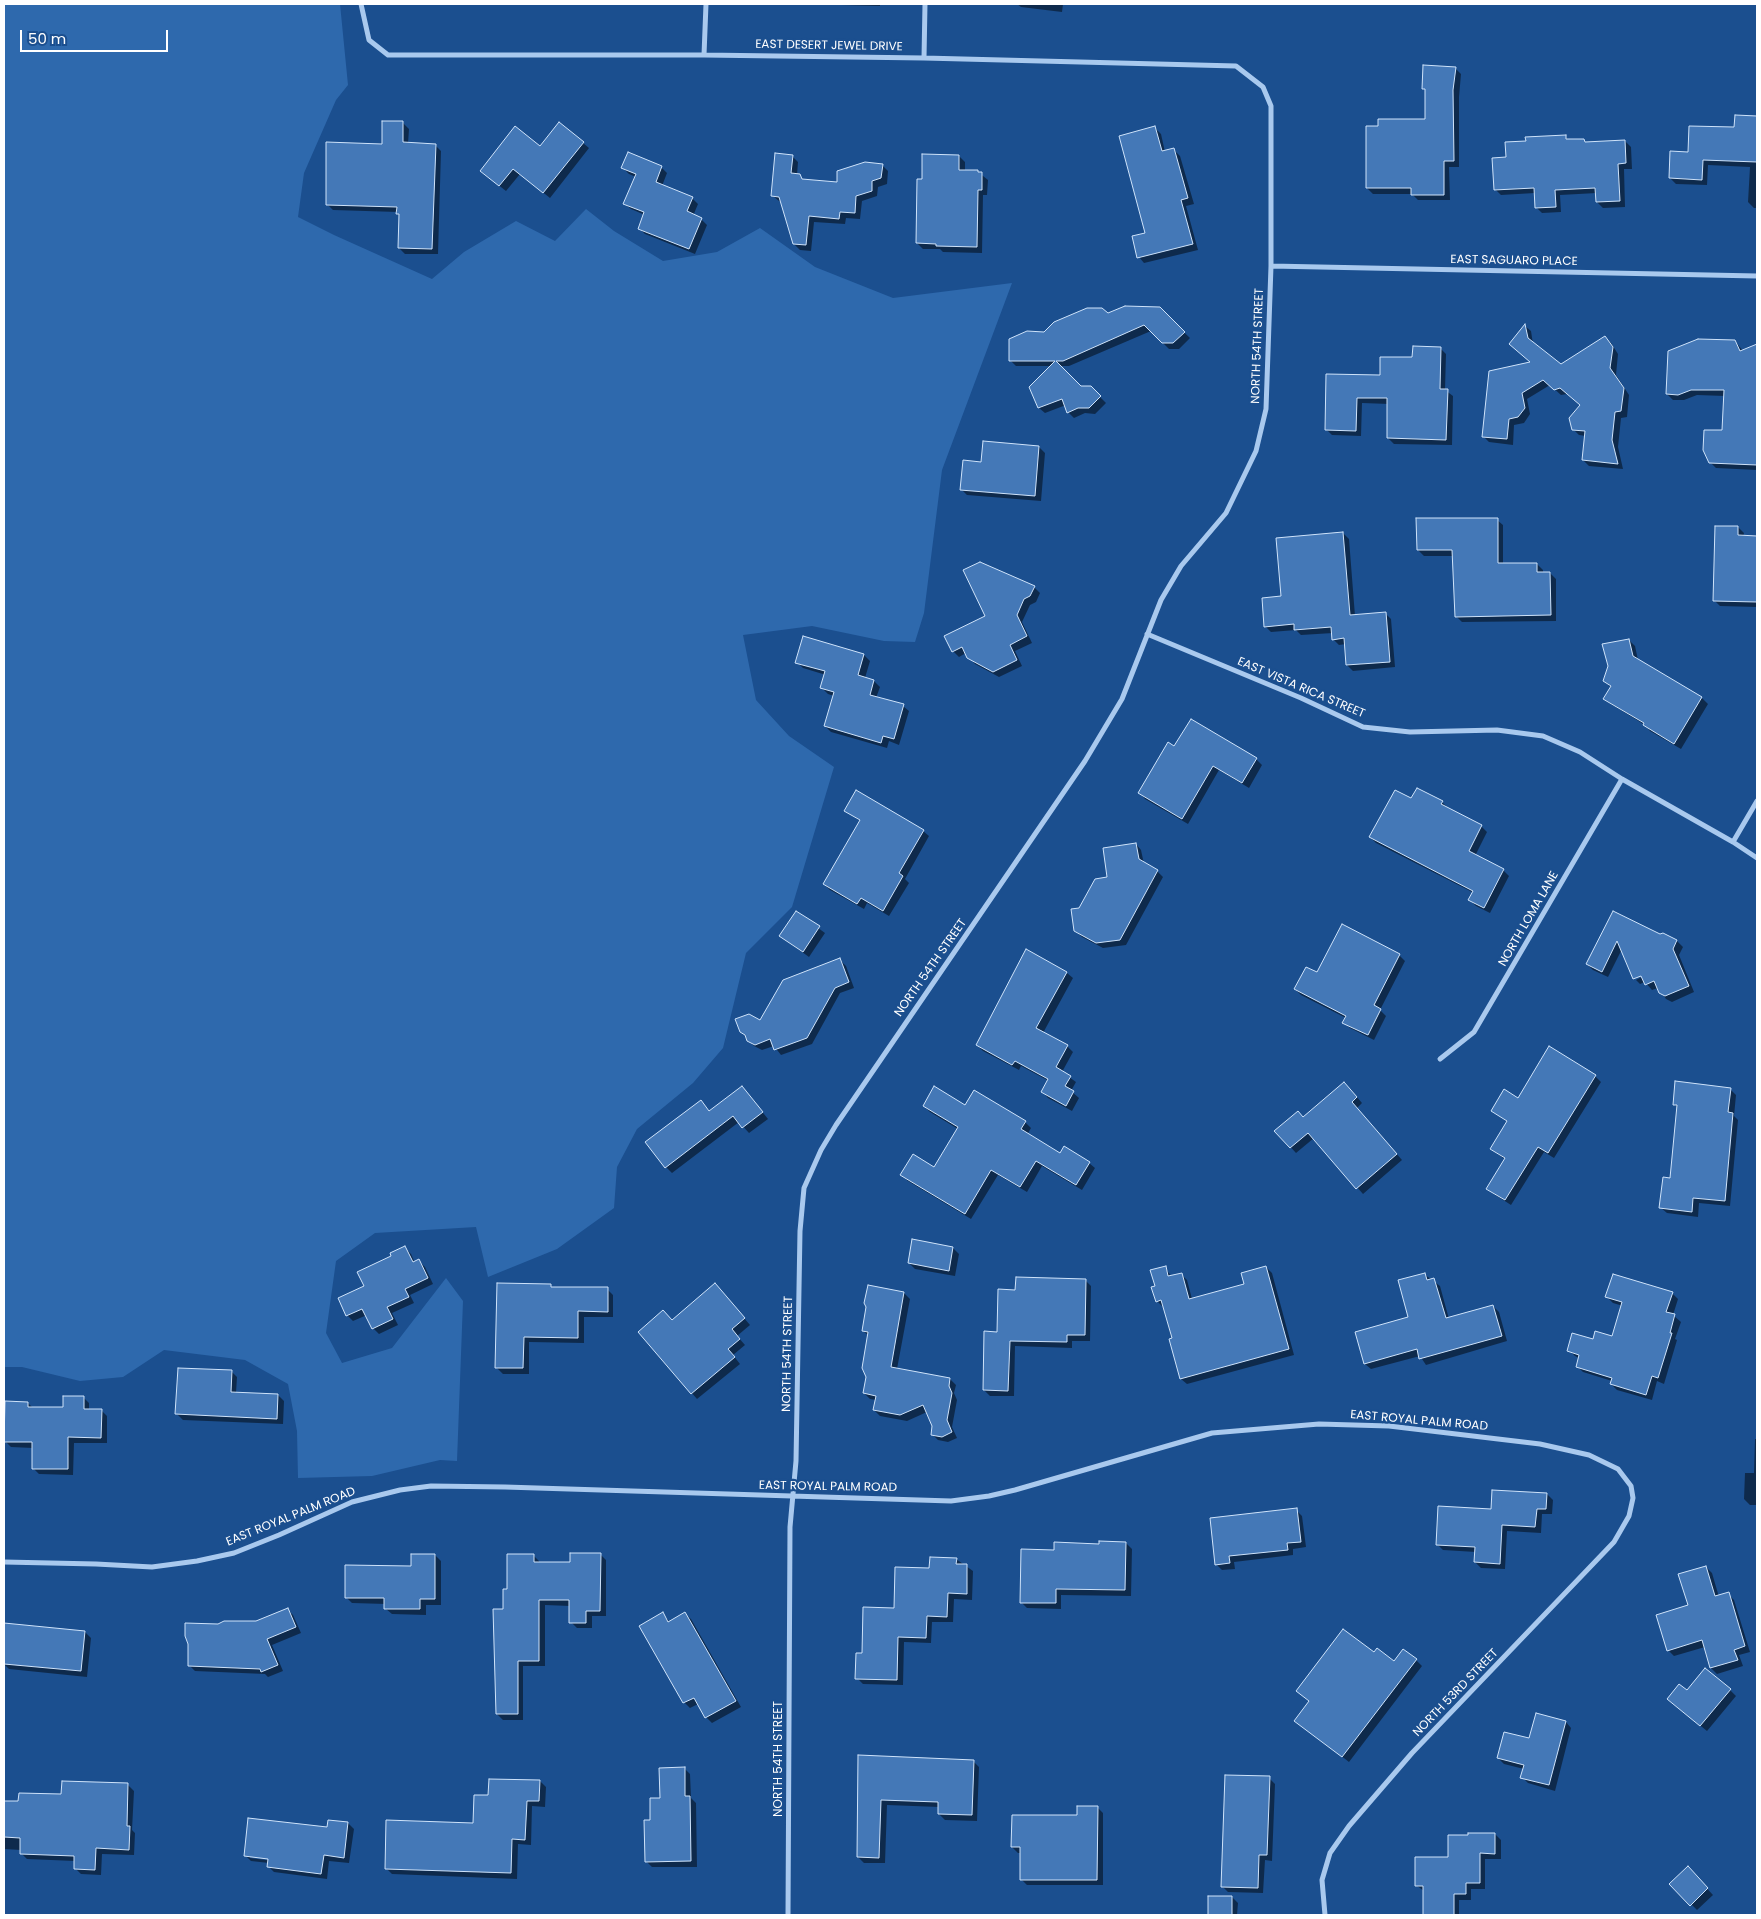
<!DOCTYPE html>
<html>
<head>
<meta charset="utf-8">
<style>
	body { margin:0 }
	#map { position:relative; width:1761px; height:1919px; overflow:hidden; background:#1b4f8f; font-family:Poppins,sans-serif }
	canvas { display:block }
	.frame { position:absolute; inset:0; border:5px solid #fff; pointer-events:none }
	.scale { position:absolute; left:20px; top:30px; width:148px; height:22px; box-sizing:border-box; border:2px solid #fff; border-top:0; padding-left:6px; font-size:15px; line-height:18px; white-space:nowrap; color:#fff; -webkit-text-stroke:4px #1b4f8f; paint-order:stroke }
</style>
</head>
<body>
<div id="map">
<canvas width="1761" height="1919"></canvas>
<div class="frame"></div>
<div class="scale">50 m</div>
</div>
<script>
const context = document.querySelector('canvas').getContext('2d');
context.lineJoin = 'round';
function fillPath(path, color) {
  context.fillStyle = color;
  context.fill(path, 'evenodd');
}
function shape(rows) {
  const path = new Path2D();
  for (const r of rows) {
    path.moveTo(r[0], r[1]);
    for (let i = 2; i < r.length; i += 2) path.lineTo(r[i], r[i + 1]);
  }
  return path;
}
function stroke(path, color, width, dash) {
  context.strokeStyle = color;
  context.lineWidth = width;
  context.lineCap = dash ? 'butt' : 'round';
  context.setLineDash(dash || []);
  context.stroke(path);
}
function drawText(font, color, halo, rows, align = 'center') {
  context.font = font + ' Poppins,sans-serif';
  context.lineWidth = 4.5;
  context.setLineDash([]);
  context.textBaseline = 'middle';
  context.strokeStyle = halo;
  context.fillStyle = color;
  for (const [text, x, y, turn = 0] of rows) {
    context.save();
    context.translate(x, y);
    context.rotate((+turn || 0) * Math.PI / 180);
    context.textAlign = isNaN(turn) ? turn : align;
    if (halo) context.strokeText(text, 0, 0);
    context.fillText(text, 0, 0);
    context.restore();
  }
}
const green = shape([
	[4,4,340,4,348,85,336,100,304,173,298,217,334,235,432,279,464,252,516,221,555,241,586,209,614,231,663,261,717,252,760,228,815,267,893,298,1012,283,942,470,924,613,915,642,884,641,812,626,743,635,756,700,789,736,834,767,792,907,746,953,723,1048,693,1083,637,1129,617,1167,614,1208,557,1249,488,1277,476,1227,375,1233,336,1261,326,1333,342,1363,392,1348,446,1278,463,1301,457,1461,440,1460,372,1476,298,1478,297,1431,288,1384,245,1360,164,1350,123,1377,80,1381,22,1367,4,1367]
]);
const shadow = shape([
	[803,4,880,4,880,6],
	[1017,4,1063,4,1062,12,1021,7],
	[1455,68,1461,74,1459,97,1459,167,1449,167,1450,200,1418,200,1412,194,1373,194,1367,188,1380,127,1426,120,1427,91,1424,88],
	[1736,117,1757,117,1757,208,1754,208,1748,202,1750,167,1708,165,1707,185,1676,184,1670,178,1689,153,1736,128],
	[403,123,409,129,408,144,435,145,441,151,438,254,405,254,399,248,400,216,398,212,333,210,327,204],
	[1155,128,1161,134,1165,152,1174,150,1180,156,1194,204,1186,206,1198,250,1144,263,1139,257,1147,233],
	[1565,137,1569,140,1584,140,1587,144,1625,141,1631,147,1632,169,1624,169,1625,207,1603,208,1597,202,1597,193,1560,195,1561,212,1542,213,1536,207,1535,193,1501,195,1495,189,1507,159,1527,142],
	[583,143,589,148,550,198,520,174,506,191,487,176,540,147],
	[792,156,798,162,797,175,805,181,838,184,882,165,888,171,887,184,878,187,877,196,862,201,860,219,846,218,845,224,814,222,811,251,800,250,794,244,782,202,779,201,773,196],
	[959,156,965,162,965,171,978,172,988,180,987,195,983,195,982,253,943,252,940,249,923,249,917,243,923,181],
	[661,167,667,173,662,186,692,198,698,204,693,216,701,219,707,225,695,254,645,234,639,228,645,215,631,209,625,204,636,177,629,174,623,168],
	[1159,308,1190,338,1179,349,1169,349,1151,331,1069,366,1059,366,1080,387,1090,387,1106,403,1095,414,1085,413,1074,418,1068,412,1066,405,1045,413,1039,408,1052,366,1016,366,1010,360,1045,333,1107,315],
	[1525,326,1531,331,1533,344,1561,366,1605,337,1611,343,1618,354,1616,375,1629,395,1627,417,1621,418,1618,447,1623,469,1589,466,1583,460,1586,436,1579,435,1573,429,1582,405,1567,394,1561,395,1550,385,1527,399,1530,414,1524,423,1514,425,1513,445,1489,442,1483,436,1532,363],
	[1735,341,1743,351,1757,346,1757,470,1716,468,1710,462,1723,432,1725,396,1697,395,1684,400,1673,400,1667,394],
	[1440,348,1446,354,1445,390,1453,396,1452,445,1394,444,1388,438,1389,404,1362,403,1361,436,1332,435,1326,429,1327,375,1381,376,1414,359],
	[1039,447,1045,453,1041,501,967,495,961,489,982,463],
	[1497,520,1503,525,1503,564,1537,564,1543,570,1543,573,1550,573,1556,579,1556,621,1462,622,1456,616,1454,556,1424,556,1418,550],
	[1738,527,1744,533,1743,537,1757,537,1757,607,1720,606,1714,600],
	[1343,533,1349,539,1355,616,1385,613,1391,619,1395,667,1353,671,1347,665,1346,644,1339,645,1333,639,1333,633,1301,635,1296,630,1271,632,1265,626,1282,597],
	[1034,587,1040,593,1036,602,1030,605,1022,622,1032,643,1015,651,1022,666,999,677,975,664,966,653,959,657,953,651,987,617],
	[1629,640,1635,646,1638,660,1702,698,1708,704,1681,749,1650,731,1645,725,1611,704,1605,698,1612,688,1604,681],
	[864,655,870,661,865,678,874,681,880,687,876,698,903,706,909,711,899,745,889,741,887,748,831,732,825,726,834,696,828,694,822,688,826,675,803,668,797,662],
	[1175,748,1256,759,1262,765,1249,788,1219,770,1188,824,1145,799,1140,793],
	[1417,790,1442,802,1449,809,1481,826,1487,832,1475,856,1503,870,1509,876,1490,913,1476,906,1470,900,1474,893,1376,843,1370,837,1412,800],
	[846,810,923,831,929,836,905,879,909,883,889,916,867,903,864,909,830,890,824,884,860,821],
	[1136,844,1141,850,1144,864,1157,871,1163,877,1126,945,1103,948,1082,937,1075,930,1080,909,1109,878],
	[796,912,825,933,809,957,780,936],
	[1613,912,1660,936,1663,934,1677,941,1683,947,1679,955,1694,992,1672,1002,1666,999,1658,988,1652,990,1645,982,1640,984,1636,980,1648,974,1635,977,1635,979,1622,949,1608,977,1593,970,1587,964],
	[1399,955,1405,961,1380,1010,1386,1016,1374,1040,1350,1028,1344,1022,1346,1018,1301,995,1295,989,1318,974],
	[840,960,846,966,854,988,840,993,812,1044,781,1055,774,1046,762,1050,754,1046,741,1031,761,1022],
	[1067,973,1073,978,1043,1033,1067,1046,1073,1052,1062,1072,1076,1082,1071,1091,1079,1098,1072,1111,1048,1098,1043,1092,1049,1081,1021,1066,1019,1070,983,1051,977,1045],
	[1595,1076,1601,1082,1554,1158,1544,1152,1511,1205,1494,1194,1488,1188,1506,1160,1491,1149,1508,1122,1492,1110,1518,1099],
	[742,1087,768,1119,749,1133,739,1122,672,1173,666,1167,701,1102,710,1112],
	[1350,1089,1362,1103,1357,1108,1402,1160,1363,1194,1314,1138,1296,1153,1276,1131,1303,1118],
	[1730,1089,1736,1095,1734,1116,1738,1120,1730,1206,1699,1203,1698,1217,1667,1213,1661,1208,1671,1179,1678,1108,1674,1104],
	[924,1106,965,1107,1025,1122,1031,1128,1027,1135,1060,1154,1089,1163,1095,1168,1082,1190,1042,1166,1027,1192,998,1175,971,1219,908,1181,902,1175,934,1168,958,1129,930,1112],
	[405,1248,411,1254,415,1263,419,1261,425,1267,433,1284,410,1295,414,1303,392,1313,398,1325,379,1334,373,1328,367,1315,353,1321,347,1315,365,1287,393,1256],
	[953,1248,959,1254,955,1276,915,1269,909,1263],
	[1266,1267,1272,1273,1294,1355,1187,1384,1181,1379,1164,1307,1163,1307,1157,1301,1156,1287,1165,1268,1172,1277,1181,1274,1187,1280,1192,1299,1246,1285],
	[1424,1274,1440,1286,1449,1319,1493,1306,1499,1312,1507,1341,1426,1365,1420,1356,1371,1369,1365,1364,1410,1318],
	[1085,1280,1091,1286,1090,1341,1072,1341,1072,1348,1015,1346,1014,1396,990,1396,984,1390,998,1333,1017,1291],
	[550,1285,553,1288,607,1289,613,1295,613,1317,584,1317,584,1343,529,1342,529,1374,503,1374,497,1368],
	[721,1291,750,1325,737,1336,745,1345,733,1355,740,1364,697,1399,639,1332,672,1322],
	[904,1293,910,1299,897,1369,950,1379,956,1385,954,1393,957,1400,952,1427,957,1438,948,1442,938,1440,932,1434,934,1426,927,1412,907,1421,880,1416,874,1410,876,1400,870,1399,864,1393,867,1376,869,1336,863,1331],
	[1672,1293,1678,1299,1673,1315,1681,1322,1675,1339,1677,1340,1664,1384,1657,1381,1652,1400,1617,1390,1611,1384,1612,1381,1583,1372,1577,1366,1579,1358,1575,1356,1569,1350,1594,1341,1613,1337,1623,1306,1613,1303,1607,1297],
	[231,1371,237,1377,236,1393,278,1395,284,1401,283,1424,183,1420,177,1414],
	[83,1397,89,1403,89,1410,101,1410,107,1416,107,1443,74,1443,73,1475,39,1474,33,1468,33,1448,11,1447,5,1441,28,1403,33,1408,64,1409],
	[1755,1439,1757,1439,1757,1505,1750,1505,1744,1499,1745,1473,1754,1473],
	[1547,1494,1553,1500,1552,1514,1542,1514,1541,1533,1507,1531,1505,1569,1481,1568,1475,1562,1476,1552,1443,1550,1437,1544,1492,1511],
	[1296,1510,1302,1516,1306,1547,1293,1549,1293,1555,1234,1562,1235,1569,1222,1570,1216,1564],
	[1126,1543,1132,1549,1131,1596,1061,1595,1061,1609,1027,1608,1021,1602,1055,1551],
	[600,1554,606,1560,606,1616,592,1616,592,1628,577,1628,571,1622,570,1606,545,1605,545,1666,523,1666,523,1720,503,1720,497,1714,504,1610,508,1590,533,1555,539,1561,539,1563,571,1563],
	[435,1555,441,1561,441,1605,426,1605,426,1615,392,1614,386,1609,386,1604,352,1603,346,1597],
	[956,1559,973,1571,972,1600,954,1599,953,1622,932,1622,931,1643,904,1642,903,1685,863,1684,857,1678,863,1654,895,1609,931,1569],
	[1706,1567,1712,1573,1719,1597,1728,1594,1734,1600,1750,1652,1739,1655,1743,1666,1717,1674,1711,1668,1705,1647,1674,1656,1668,1650],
	[287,1609,293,1615,301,1633,272,1645,283,1671,268,1677,265,1674,195,1671,189,1665,218,1625,256,1623],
	[662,1614,670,1622,685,1614,691,1619,741,1707,712,1723,706,1717,698,1704,690,1708,684,1702],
	[4,1624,85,1632,91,1638,87,1677,9,1669,4,1664],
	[1375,1654,1394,1663,1416,1660,1422,1666,1349,1762,1296,1721,1310,1702,1297,1691],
	[1730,1690,1736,1696,1707,1731,1675,1705,1687,1692],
	[1566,1722,1571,1728,1555,1791,1528,1783,1522,1777,1524,1769,1504,1764,1498,1758],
	[859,1757,973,1761,979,1767,977,1821,945,1820,939,1814,939,1807,887,1805,885,1863,864,1863,858,1857],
	[684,1768,690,1774,691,1798,696,1803,697,1867,652,1867,646,1861,652,1821,661,1799],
	[1269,1778,1275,1784,1272,1861,1265,1860,1263,1893,1228,1892,1222,1886],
	[540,1781,546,1787,545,1807,532,1806,531,1845,518,1844,517,1879,392,1874,386,1868,475,1824,490,1797],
	[128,1785,134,1791,132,1830,135,1833,134,1855,102,1854,101,1875,81,1874,75,1868,75,1861,27,1859,21,1853,21,1850,4,1849,4,1802,19,1802],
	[1097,1807,1103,1813,1103,1885,1027,1885,1021,1879,1021,1853,1018,1853,1012,1847],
	[348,1823,354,1829,349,1863,329,1861,327,1879,274,1872,268,1866,269,1863,251,1861,245,1855],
	[250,1855,274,1858,274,1861,250,1858],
	[1495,1834,1501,1840,1501,1859,1485,1859,1485,1889,1471,1889,1471,1900,1459,1900,1459,1915,1424,1915,1424,1891,1416,1885,1449,1858],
	[1688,1868,1713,1895,1697,1910,1671,1884],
	[1209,1897,1232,1897,1238,1903,1237,1915,1209,1915]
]);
const building = shape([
	[1423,65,1456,67,1453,90,1454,161,1444,161,1444,195,1411,195,1411,188,1366,188,1366,126,1378,126,1378,119,1425,119,1425,89,1422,89,1423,65],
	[1735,115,1757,116,1757,162,1703,160,1702,180,1669,178,1670,151,1688,152,1689,126,1734,127,1735,115],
	[382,121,403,121,403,142,436,144,432,249,398,248,399,214,396,214,397,207,326,205,326,142,382,144,382,121],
	[559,122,584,142,543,193,513,169,499,186,480,171,515,126,540,146,559,122],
	[1155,126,1162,151,1174,148,1188,198,1181,200,1193,244,1137,258,1132,236,1145,233,1119,136,1155,126],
	[1566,135,1566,139,1584,139,1585,142,1625,140,1626,163,1618,164,1620,201,1596,202,1595,188,1555,190,1556,207,1535,208,1534,188,1494,190,1492,158,1506,157,1505,142,1526,141,1525,137,1566,135],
	[628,152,662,166,656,182,693,197,687,211,702,218,689,249,638,229,644,212,623,204,636,174,621,168,628,152],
	[775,153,793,155,791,173,800,174,802,179,837,182,837,171,865,162,883,164,881,178,872,181,872,191,856,196,855,213,840,212,839,219,809,216,806,245,793,244,779,197,771,196,775,153],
	[922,154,959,155,959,170,978,170,978,172,982,172,982,190,978,190,977,247,936,246,936,244,916,243,917,179,922,179,922,154],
	[1125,306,1160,307,1185,332,1173,343,1162,343,1144,325,1063,361,1056,361,1081,386,1091,386,1101,396,1089,408,1078,408,1067,413,1062,399,1038,408,1029,387,1055,361,1009,361,1009,339,1027,331,1044,332,1054,322,1087,308,1102,308,1108,313,1125,306],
	[1525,324,1528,338,1561,364,1605,336,1613,347,1610,368,1624,388,1621,411,1615,412,1612,440,1618,464,1582,460,1585,431,1572,430,1569,418,1580,405,1560,388,1554,390,1543,380,1522,393,1525,408,1518,417,1509,419,1507,439,1482,437,1489,371,1530,362,1509,344,1525,324],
	[1698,339,1735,340,1740,351,1757,344,1757,465,1709,463,1703,450,1704,430,1722,430,1724,390,1691,390,1678,395,1666,394,1668,351,1698,339],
	[1413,346,1441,347,1440,389,1448,389,1446,440,1387,438,1387,398,1357,398,1356,431,1325,430,1326,374,1380,375,1380,357,1412,357,1413,346],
	[983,441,1039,446,1035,496,960,490,963,460,981,462,983,441],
	[1416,518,1498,518,1498,563,1537,563,1537,572,1550,572,1551,615,1455,617,1452,550,1417,550,1416,518],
	[1715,526,1738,526,1738,535,1757,536,1757,602,1713,601,1715,526],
	[1343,532,1350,615,1386,612,1390,662,1346,665,1344,638,1332,640,1331,627,1294,630,1294,624,1264,627,1262,598,1281,596,1276,538,1343,532],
	[980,562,1035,586,1030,596,1024,599,1017,615,1027,636,1010,645,1017,660,993,672,967,658,962,647,952,652,944,636,985,616,963,570,980,562],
	[803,636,864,654,858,675,874,680,870,695,904,704,894,739,883,736,881,743,824,726,834,692,820,688,825,671,795,663,803,636],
	[1629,639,1633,656,1702,697,1674,744,1643,725,1644,723,1603,699,1611,686,1603,681,1608,666,1602,644,1629,639],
	[1191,719,1257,758,1242,783,1213,766,1182,819,1138,793,1168,742,1174,746,1191,719],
	[1417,788,1443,801,1441,804,1482,825,1469,851,1504,869,1484,908,1468,900,1473,891,1369,837,1395,790,1411,798,1417,788],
	[856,790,924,830,899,873,903,876,883,911,861,898,857,904,823,884,860,820,844,811,856,790],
	[1136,843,1139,859,1158,870,1120,940,1096,943,1074,931,1071,909,1079,908,1095,879,1107,877,1103,848,1136,843],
	[796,911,820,926,803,952,779,936,796,911],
	[1613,911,1660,934,1663,933,1677,940,1673,949,1689,986,1665,996,1659,993,1654,981,1645,985,1641,976,1633,979,1617,941,1602,972,1586,964,1613,911],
	[1342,924,1400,954,1374,1005,1381,1009,1368,1035,1342,1023,1346,1016,1294,989,1306,967,1317,972,1342,924],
	[1026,949,1067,972,1036,1028,1068,1045,1056,1067,1071,1076,1065,1086,1074,1091,1066,1106,1041,1092,1048,1079,1015,1061,1012,1065,976,1045,1026,949],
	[840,958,849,982,835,988,807,1038,774,1050,770,1039,755,1045,747,1041,745,1035,740,1032,735,1019,749,1014,760,1020,783,980,840,958],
	[1549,1046,1596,1075,1548,1153,1538,1147,1505,1200,1486,1189,1505,1158,1490,1149,1507,1121,1491,1111,1504,1089,1518,1098,1549,1046],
	[1675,1081,1731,1088,1728,1112,1733,1113,1725,1201,1693,1198,1692,1212,1659,1208,1663,1177,1670,1178,1677,1105,1673,1105,1675,1081],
	[1344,1082,1357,1097,1352,1102,1397,1154,1356,1189,1308,1133,1290,1148,1274,1131,1298,1111,1303,1117,1344,1082],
	[742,1086,763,1112,742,1128,733,1116,665,1168,645,1142,701,1100,709,1111,742,1086],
	[934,1086,965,1105,974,1090,1026,1121,1021,1129,1060,1153,1064,1146,1090,1162,1076,1185,1036,1161,1020,1187,991,1170,965,1214,900,1175,913,1154,934,1167,958,1127,923,1106,934,1086],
	[912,1239,953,1247,949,1271,908,1263,912,1239],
	[405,1246,413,1262,419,1259,428,1278,405,1289,409,1297,387,1307,393,1319,372,1329,362,1309,346,1316,338,1298,364,1286,357,1272,391,1256,390,1253,405,1246],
	[1166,1266,1168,1276,1182,1273,1189,1299,1244,1284,1241,1273,1266,1266,1289,1349,1180,1379,1169,1339,1172,1338,1161,1300,1156,1302,1151,1287,1155,1286,1150,1270,1166,1266],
	[1425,1273,1427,1280,1434,1278,1446,1318,1493,1305,1502,1336,1419,1359,1417,1349,1364,1364,1355,1332,1408,1317,1398,1280,1425,1273],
	[1613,1274,1673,1292,1666,1312,1675,1314,1670,1333,1672,1333,1658,1378,1652,1376,1646,1395,1610,1384,1612,1378,1576,1367,1579,1355,1567,1351,1572,1333,1593,1339,1595,1331,1612,1336,1622,1302,1605,1297,1613,1274],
	[1016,1277,1086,1279,1085,1335,1067,1335,1067,1342,1010,1341,1008,1391,983,1390,984,1331,997,1332,998,1289,1015,1290,1016,1277],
	[497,1283,551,1284,551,1287,608,1287,608,1312,578,1311,578,1338,524,1337,523,1368,495,1368,497,1283],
	[715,1283,745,1318,732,1329,740,1339,728,1349,735,1357,691,1394,638,1332,663,1310,672,1320,715,1283],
	[868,1285,904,1292,891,1367,950,1378,949,1386,952,1393,947,1420,952,1432,942,1437,931,1435,932,1426,923,1405,900,1415,873,1410,876,1396,863,1393,866,1377,862,1368,868,1332,862,1331,866,1307,864,1303,868,1285],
	[178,1368,232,1370,231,1392,278,1394,277,1419,175,1414,178,1368],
	[63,1396,84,1396,84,1409,102,1409,101,1438,68,1437,68,1469,32,1469,32,1442,4,1442,5,1401,28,1402,28,1407,63,1407,63,1396],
	[1492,1490,1547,1493,1546,1509,1537,1509,1535,1527,1502,1525,1500,1564,1474,1562,1475,1547,1436,1545,1438,1506,1491,1509,1492,1490],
	[1297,1508,1301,1542,1287,1543,1288,1550,1229,1556,1230,1563,1215,1565,1210,1518,1297,1508],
	[1099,1541,1126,1542,1125,1590,1056,1589,1056,1603,1020,1603,1021,1549,1054,1550,1054,1542,1099,1544,1099,1541],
	[570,1553,601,1553,600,1611,586,1611,586,1623,569,1623,569,1600,539,1600,539,1661,518,1661,518,1714,496,1714,493,1609,503,1609,503,1589,507,1589,507,1554,534,1554,534,1562,570,1562,570,1553],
	[411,1554,435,1554,435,1599,420,1599,420,1609,384,1609,384,1598,345,1598,345,1565,411,1566,411,1554],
	[930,1557,957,1558,956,1564,967,1564,967,1594,948,1593,947,1617,927,1616,926,1638,898,1637,897,1680,855,1679,856,1653,862,1653,863,1607,894,1608,895,1567,929,1568,930,1557],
	[1706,1566,1715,1596,1729,1592,1745,1646,1734,1650,1738,1660,1710,1668,1702,1640,1667,1651,1656,1615,1688,1605,1678,1574,1706,1566],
	[288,1608,296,1627,267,1639,278,1665,261,1672,260,1669,188,1666,188,1644,185,1636,185,1623,218,1624,224,1621,256,1621,288,1608],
	[663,1612,668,1622,685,1612,736,1701,705,1718,694,1698,683,1703,639,1626,663,1612],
	[4,1623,85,1631,81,1671,4,1664,4,1623],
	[1343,1629,1374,1652,1377,1648,1394,1661,1403,1649,1417,1659,1342,1757,1294,1721,1309,1701,1296,1691,1343,1629],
	[1705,1668,1731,1689,1700,1726,1667,1699,1679,1684,1687,1690,1705,1668],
	[1536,1713,1566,1721,1549,1785,1520,1778,1524,1765,1497,1758,1504,1732,1529,1738,1536,1713],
	[858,1755,974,1760,972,1815,938,1814,938,1802,881,1800,879,1858,857,1857,858,1755],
	[685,1767,685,1796,690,1796,691,1861,645,1862,644,1820,650,1820,650,1798,660,1798,659,1768,685,1767],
	[1225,1775,1270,1776,1267,1855,1259,1855,1258,1888,1221,1887,1225,1775],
	[489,1779,540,1780,539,1801,527,1801,525,1840,512,1839,511,1873,385,1869,386,1820,473,1823,474,1795,488,1795,489,1779],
	[62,1781,128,1783,127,1826,130,1826,129,1850,96,1848,95,1870,74,1869,74,1856,20,1854,20,1838,4,1837,4,1801,18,1801,19,1793,61,1794,62,1781],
	[1077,1806,1098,1806,1097,1880,1020,1880,1020,1847,1011,1847,1012,1815,1077,1815,1077,1806],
	[248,1818,327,1827,328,1820,348,1822,344,1858,324,1855,321,1874,267,1867,268,1859,244,1856,248,1818],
	[1468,1833,1495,1833,1495,1854,1480,1853,1480,1883,1466,1883,1466,1894,1454,1894,1454,1915,1423,1915,1423,1886,1415,1886,1415,1857,1448,1857,1448,1835,1468,1835,1468,1833],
	[1688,1866,1708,1888,1690,1906,1669,1884,1688,1866],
	[1208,1896,1232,1896,1232,1915,1208,1915,1208,1896]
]);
const minor = shape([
	[361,4,369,40,388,55,704,55,924,58,1236,66,1263,87,1271,106,1271,266,1266,409,1256,451,1226,513,1181,566,1161,600,1122,699,1085,761,836,1125,821,1150,804,1188,800,1231,796,1461,790,1527,788,1915],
	[704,55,706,4],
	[924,58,925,4],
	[1271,266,1757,276],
	[1147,634,1301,698,1363,727,1410,732,1497,730,1543,736,1580,752,1622,779,1733,842,1757,858],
	[1733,842,1757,801],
	[1440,1059,1474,1032,1622,779],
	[4,1562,96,1564,152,1567,197,1561,234,1553,279,1535,352,1502,400,1490,431,1486,505,1487,951,1501,989,1496,1015,1490,1212,1433,1319,1424,1389,1426,1540,1444,1589,1455,1618,1469,1631,1486,1633,1498,1629,1516,1614,1542,1412,1753,1349,1826,1330,1853,1322,1880,1325,1915]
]);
const streetNames = [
	["EAST DESERT JEWEL DRIVE",829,46,1],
	["EAST SAGUARO PLACE",1514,261,1],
	["NORTH 54TH STREET",1258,346,-88],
	["EAST VISTA RICA STREET",1301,688,23],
	["NORTH LOMA LANE",1529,919,-60],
	["NORTH 54TH STREET",931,968,-55],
	["NORTH 54TH STREET",788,1354,-89],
	["EAST ROYAL PALM ROAD",1419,1421,5],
	["EAST ROYAL PALM ROAD",828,1487,1],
	["EAST ROYAL PALM ROAD",291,1517,-22],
	["NORTH 53RD STREET",1456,1693,-46],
	["NORTH 54TH STREET",779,1759,-90]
];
fillPath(green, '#2e69ad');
fillPath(shadow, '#0007');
fillPath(building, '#4478b7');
stroke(building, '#cfe3fa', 1);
stroke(minor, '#a9c9ee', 5);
drawText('12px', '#fff', '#1b4f8f', streetNames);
</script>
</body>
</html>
